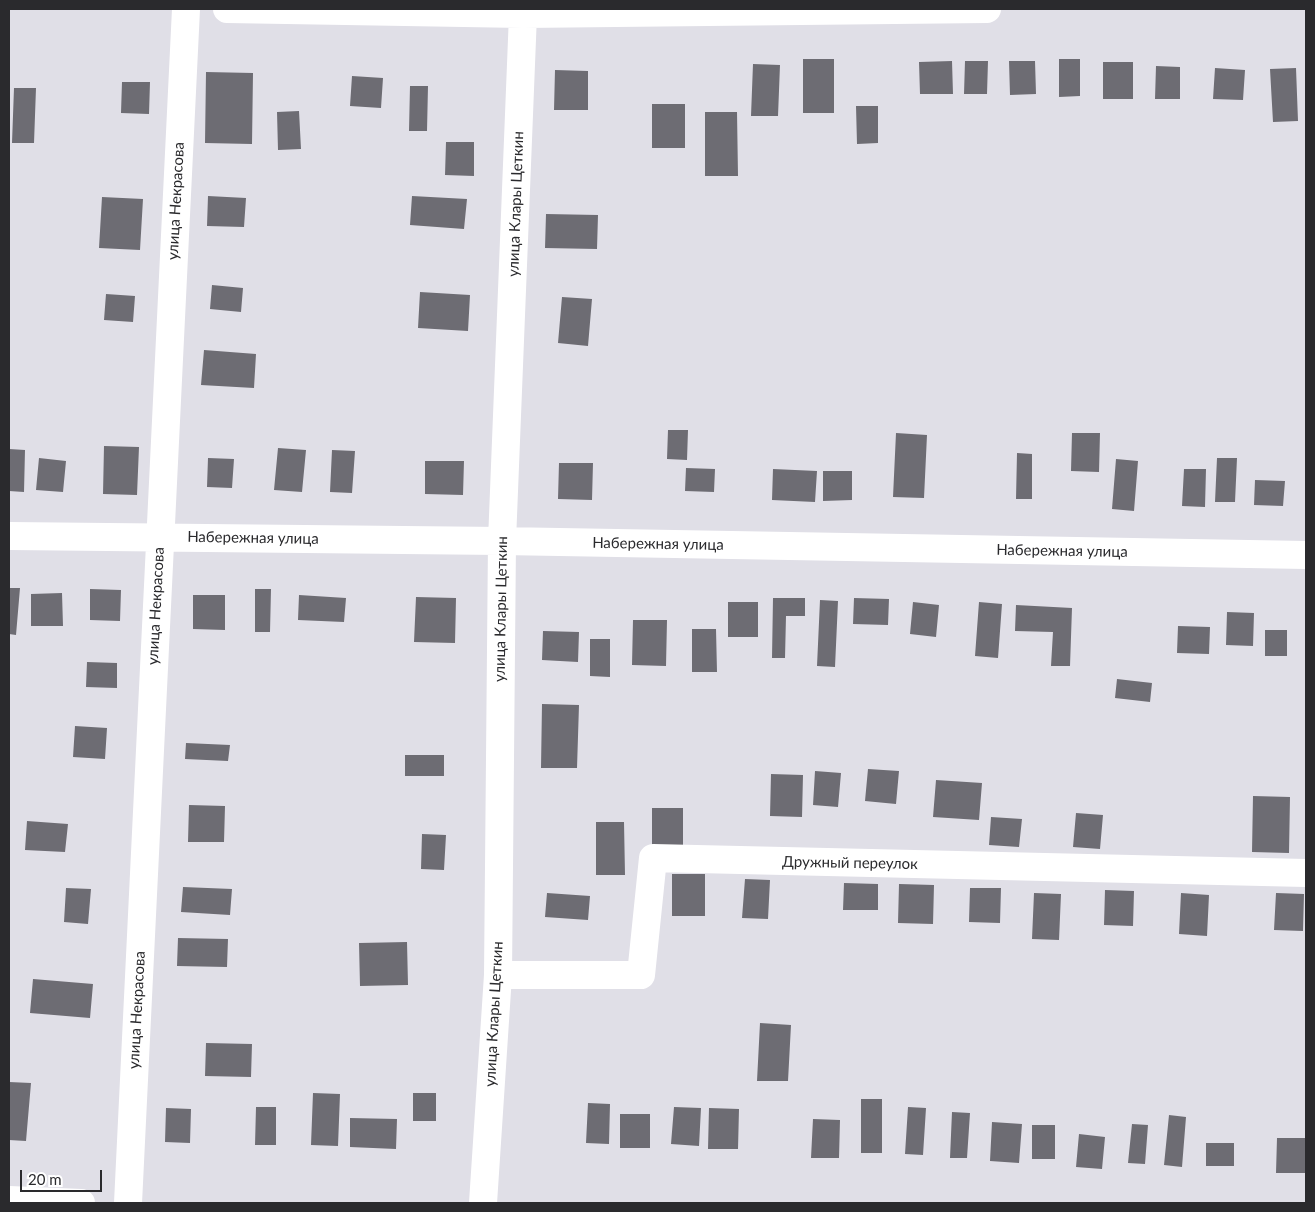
<!DOCTYPE html>
<html>
<head>
<meta charset="utf-8">
<style>
	body { margin:0 }
	#map { position:relative; width:1315px; height:1212px; overflow:hidden; background:#e0dfe7; font-family:Lato,sans-serif }
	canvas { display:block }
	.frame { position:absolute; inset:0; border:10px solid #2a2a2d; pointer-events:none }
	.scale { position:absolute; left:20px; top:1170px; width:82px; height:22px; box-sizing:border-box; border:2px solid #2a2a2d; border-top:0; padding-left:6px; font-size:15px; line-height:18px; white-space:nowrap; color:#2a2a2d; -webkit-text-stroke:4px #fff; paint-order:stroke }
</style>
</head>
<body>
<div id="map">
<canvas width="1315" height="1212"></canvas>
<div class="frame"></div>
<div class="scale">20 m</div>
</div>
<script>
const context = document.querySelector('canvas').getContext('2d');
context.lineJoin = 'round';
function fillPath(path, color) {
  context.fillStyle = color;
  context.fill(path, 'evenodd');
}
function shape(rows) {
  const path = new Path2D();
  for (const r of rows) {
    path.moveTo(r[0], r[1]);
    for (let i = 2; i < r.length; i += 2) path.lineTo(r[i], r[i + 1]);
  }
  return path;
}
function stroke(path, color, width, dash) {
  context.strokeStyle = color;
  context.lineWidth = width;
  context.lineCap = dash ? 'butt' : 'round';
  context.setLineDash(dash || []);
  context.stroke(path);
}
function drawText(font, color, halo, rows, align = 'center') {
  context.font = font + ' Lato,sans-serif';
  context.lineWidth = 5;
  context.setLineDash([]);
  context.textBaseline = 'middle';
  context.strokeStyle = halo;
  context.fillStyle = color;
  for (const [text, x, y, turn = 0] of rows) {
    context.save();
    context.translate(x, y);
    context.rotate((+turn || 0) * Math.PI / 180);
    context.textAlign = isNaN(turn) ? turn : align;
    if (halo) context.strokeText(text, 0, 0);
    context.fillText(text, 0, 0);
    context.restore();
  }
}
const building = shape([
	[803,59,834,59,834,113,803,113],
	[1059,59,1080,59,1080,96,1059,97],
	[952,61,953,94,920,94,919,62],
	[965,61,988,61,987,94,964,94],
	[1009,61,1035,61,1036,94,1010,95],
	[1103,62,1133,62,1133,99,1103,99],
	[753,64,780,65,778,116,751,116],
	[1156,66,1180,67,1180,99,1155,99],
	[1215,68,1245,70,1243,100,1213,99],
	[1296,68,1298,121,1273,122,1270,69],
	[555,70,588,71,588,110,554,110],
	[206,72,253,73,252,144,205,143],
	[352,76,383,78,381,108,350,106],
	[122,82,150,82,149,114,121,113],
	[410,86,428,86,427,131,409,131],
	[14,88,36,88,34,143,12,143],
	[652,104,685,104,685,148,652,148],
	[856,106,878,106,878,143,857,144],
	[299,111,301,149,278,150,277,112],
	[705,112,737,112,738,176,705,176],
	[446,142,474,142,474,176,445,175],
	[208,196,246,198,244,227,207,226],
	[412,196,467,199,464,229,410,225],
	[102,197,143,199,140,250,99,248],
	[546,214,598,215,597,249,545,248],
	[212,285,243,288,241,312,210,309],
	[420,292,470,295,468,331,418,328],
	[106,294,135,296,133,322,104,320],
	[562,297,592,299,588,346,558,343],
	[204,350,256,354,254,388,201,385],
	[668,430,688,430,687,460,667,459],
	[896,433,927,435,924,498,893,497],
	[1072,433,1100,433,1099,472,1071,471],
	[104,446,139,447,137,495,103,494],
	[278,448,306,450,302,492,274,490],
	[9,449,25,450,24,492,9,491],
	[332,450,355,451,352,493,330,492],
	[1017,453,1032,454,1032,499,1016,499],
	[39,458,66,461,63,492,36,490],
	[208,458,234,459,232,488,207,487],
	[1217,458,1237,458,1235,502,1215,502],
	[1116,459,1138,461,1134,511,1112,509],
	[425,461,464,461,463,495,425,494],
	[559,463,593,463,592,500,558,499],
	[686,468,715,469,714,492,685,491],
	[773,469,817,471,815,502,772,500],
	[1184,469,1206,469,1205,507,1182,506],
	[823,471,852,471,852,500,823,501],
	[1255,480,1285,481,1283,506,1254,505],
	[9,588,20,588,16,635,9,634],
	[90,589,121,590,120,621,90,620],
	[255,589,271,589,270,632,255,632],
	[62,593,63,626,31,626,31,594],
	[193,595,225,595,225,630,193,629],
	[299,595,346,598,344,622,298,620],
	[416,597,456,598,455,643,414,642],
	[773,598,805,598,805,616,786,616,785,658,772,658],
	[854,598,889,599,888,625,853,624],
	[820,600,838,601,835,667,817,666],
	[728,602,758,602,758,637,728,637],
	[913,602,939,605,936,637,910,634],
	[979,602,1002,604,998,658,975,656],
	[1016,605,1072,608,1070,666,1051,666,1053,632,1015,631],
	[1227,612,1254,613,1253,646,1226,645],
	[633,620,667,620,666,666,632,665],
	[1178,626,1210,627,1209,654,1177,653],
	[692,629,716,629,717,672,692,672],
	[1265,630,1287,630,1287,656,1265,656],
	[543,631,579,632,578,662,542,660],
	[590,639,610,639,610,677,590,676],
	[87,662,117,663,117,688,86,687],
	[1117,679,1152,683,1150,702,1115,698],
	[542,704,579,705,577,768,541,768],
	[75,726,107,728,105,759,73,757],
	[186,743,230,745,228,761,185,759],
	[405,755,444,755,444,776,405,776],
	[868,769,899,771,896,804,865,801],
	[815,771,841,773,838,807,813,805],
	[771,774,803,775,802,817,770,816],
	[936,780,982,783,979,820,933,817],
	[1253,796,1290,797,1289,853,1252,852],
	[189,805,225,806,224,842,188,842],
	[652,808,683,808,683,848,652,848],
	[1076,813,1103,815,1100,849,1073,847],
	[991,817,1022,819,1019,847,989,845],
	[27,821,68,824,65,852,25,850],
	[596,822,624,822,625,875,596,875],
	[422,834,446,835,444,870,421,869],
	[672,874,705,874,705,916,672,916],
	[745,879,770,880,768,919,742,918],
	[844,883,878,884,878,910,843,910],
	[899,884,934,885,933,924,898,923],
	[183,887,232,889,230,915,181,912],
	[66,888,91,889,88,924,64,922],
	[970,888,1001,888,1000,923,969,922],
	[1105,890,1134,891,1133,926,1104,925],
	[547,893,590,896,588,920,545,917],
	[1034,893,1061,894,1059,940,1032,939],
	[1181,893,1209,895,1207,936,1179,934],
	[1276,893,1304,894,1303,931,1274,930],
	[178,938,228,939,227,967,177,966],
	[407,942,408,985,360,986,359,943],
	[33,979,93,984,90,1018,30,1013],
	[760,1023,791,1025,788,1081,757,1081],
	[206,1043,252,1044,251,1077,205,1076],
	[9,1082,31,1083,26,1141,9,1140],
	[313,1093,340,1094,338,1146,311,1145],
	[413,1093,436,1093,436,1121,413,1121],
	[861,1099,882,1099,882,1153,861,1153],
	[588,1103,610,1104,609,1144,586,1143],
	[256,1107,276,1107,276,1145,255,1145],
	[674,1107,701,1108,699,1146,671,1144],
	[908,1107,926,1108,923,1155,905,1154],
	[166,1108,191,1109,190,1143,165,1142],
	[709,1108,739,1109,738,1149,708,1149],
	[952,1112,970,1113,967,1158,950,1158],
	[620,1114,650,1114,650,1148,620,1148],
	[1169,1115,1186,1117,1182,1167,1164,1165],
	[350,1118,397,1119,396,1149,350,1147],
	[813,1119,840,1120,839,1158,811,1158],
	[992,1122,1022,1124,1019,1163,990,1161],
	[1132,1124,1148,1125,1145,1164,1128,1163],
	[1032,1125,1055,1125,1055,1159,1032,1159],
	[1079,1134,1105,1137,1102,1169,1076,1167],
	[1277,1138,1306,1138,1306,1173,1276,1173],
	[1206,1143,1234,1143,1234,1166,1206,1166]
]);
const minor = shape([
	[227,9,523,14,987,9],
	[9,536,502,541,1306,555],
	[498,975,641,975,653,858,1306,873],
	[9,1200,81,1203],
	[128,1203,186,9],
	[483,1203,498,975,502,541,523,14]
]);
const streetNames = [
	["улица Некрасова",176,201,-87],
	["улица Клары Цеткин",516,204,-88],
	["Набережная улица",253,538,1],
	["Набережная улица",658,544,1],
	["Набережная улица",1062,551,1],
	["улица Некрасова",156,606,-87],
	["улица Клары Цеткин",501,609,-89],
	["Дружный переулок",850,863,1],
	["улица Некрасова",137,1010,-87],
	["улица Клары Цеткин",494,1014,-87]
];
fillPath(building, '#6d6c73');
stroke(minor, '#fff', 28);
drawText('15px', '#2a2a2d', '#fff', streetNames);
</script>
</body>
</html>
